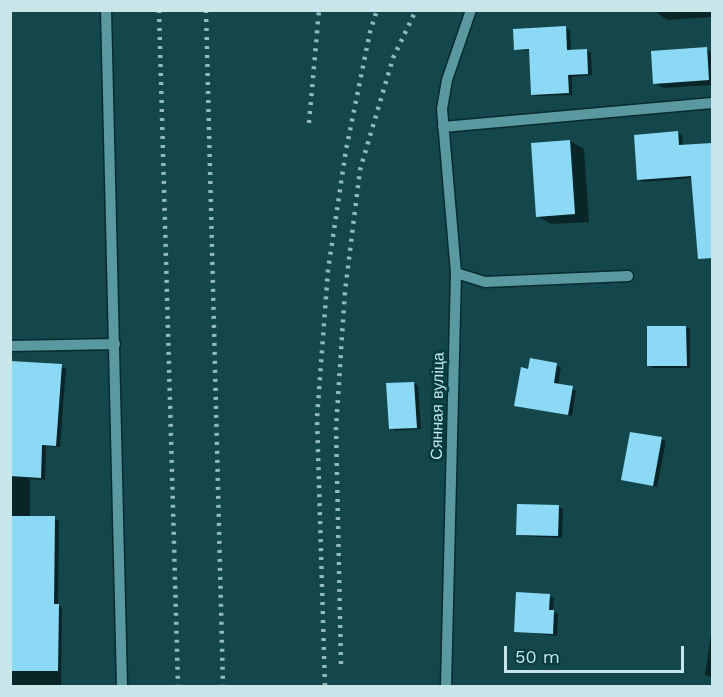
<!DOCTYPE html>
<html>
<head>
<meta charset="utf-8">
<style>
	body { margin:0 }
	#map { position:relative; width:723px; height:697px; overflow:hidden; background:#14474b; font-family:"Work Sans",sans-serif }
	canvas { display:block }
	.frame { position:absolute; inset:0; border:12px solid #c6e6e9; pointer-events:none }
	.scale { position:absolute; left:504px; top:646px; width:180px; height:27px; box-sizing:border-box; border:3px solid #c6e6e9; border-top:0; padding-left:8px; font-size:18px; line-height:21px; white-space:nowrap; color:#c6e6e9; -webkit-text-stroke:4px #053c40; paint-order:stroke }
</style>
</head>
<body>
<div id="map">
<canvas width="723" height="697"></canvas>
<div class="frame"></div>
<div class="scale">50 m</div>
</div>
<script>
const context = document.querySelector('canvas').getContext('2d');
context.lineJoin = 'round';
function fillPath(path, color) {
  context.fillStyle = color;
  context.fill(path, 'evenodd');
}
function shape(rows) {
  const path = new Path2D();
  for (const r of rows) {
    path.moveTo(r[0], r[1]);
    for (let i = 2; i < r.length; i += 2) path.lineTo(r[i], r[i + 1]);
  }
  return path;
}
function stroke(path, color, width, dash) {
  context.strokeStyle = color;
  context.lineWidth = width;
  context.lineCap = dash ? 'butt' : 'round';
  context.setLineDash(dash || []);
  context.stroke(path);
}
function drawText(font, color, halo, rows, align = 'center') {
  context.font = font + ' "Work Sans",sans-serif';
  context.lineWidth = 6;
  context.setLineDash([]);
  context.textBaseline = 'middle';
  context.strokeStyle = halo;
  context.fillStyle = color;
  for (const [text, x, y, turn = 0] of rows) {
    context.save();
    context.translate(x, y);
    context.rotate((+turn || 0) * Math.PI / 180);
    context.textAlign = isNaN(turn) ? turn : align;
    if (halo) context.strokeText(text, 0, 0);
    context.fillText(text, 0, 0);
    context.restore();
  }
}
const shadow = shape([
	[712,10,712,17,667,20,653,10],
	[565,28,570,30,571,51,586,50,591,53,592,75,572,77,572,95,536,96,532,94,530,51,515,49],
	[706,49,712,53,712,85,664,88,654,83],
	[678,133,682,135,683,147,712,144,712,233,702,233,693,178,643,182,639,180],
	[570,141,584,149,589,222,551,224,537,216,532,144],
	[648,327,686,327,690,329,690,368,653,368,648,365],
	[531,360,561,367,558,386,576,390,572,416,516,405],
	[10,363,66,368,60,447,46,446,45,480,30,479,30,517,59,520,58,605,62,608,61,686,10,686],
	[414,383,418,386,421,429,395,431,391,428],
	[661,439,666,441,657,487,622,479],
	[558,507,563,509,562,538,522,536,518,534],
	[549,596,554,598,553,612,558,614,557,636,515,631],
	[711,633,712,634,712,678,705,675]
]);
const building = shape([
	[566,26,567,50,587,49,588,74,568,75,569,93,531,95,529,49,514,50,513,29],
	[707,47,709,80,653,84,651,51],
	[678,131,679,145,712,143,712,258,698,259,691,176,637,180,634,135],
	[570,140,575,214,536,217,531,143],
	[647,326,686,326,687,366,647,366],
	[530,358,557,363,554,383,573,386,568,415,514,406,521,367,528,369],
	[10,361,62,364,56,446,42,445,41,478,10,476],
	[414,382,417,428,389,429,386,383],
	[630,432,662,437,653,486,621,480],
	[517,504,559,505,558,536,516,535],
	[10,516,55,516,54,604,59,604,58,671,10,671],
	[516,592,550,594,549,610,554,610,553,634,514,632]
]);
const minor = shape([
	[106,10,122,686],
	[443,127,712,103],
	[456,273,485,282,628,276],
	[10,346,115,344],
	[446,686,456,273,442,109,447,80,471,10]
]);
const rail = shape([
	[159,10,178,686],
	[206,10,223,686],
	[309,123,319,10],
	[341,664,336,428,345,291,360,170,393,58,416,10],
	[325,686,317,418,328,270,346,150,370,32,377,10]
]);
const streetNames = [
	["Сянная вуліца",438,406,-89]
];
fillPath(shadow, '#0007');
fillPath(building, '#8cd9f6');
stroke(minor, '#072b2e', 13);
stroke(minor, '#59999f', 10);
stroke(rail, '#93b9bc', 4.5, [3, 6]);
drawText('16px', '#c6e6e9', '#053c40', streetNames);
</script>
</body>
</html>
